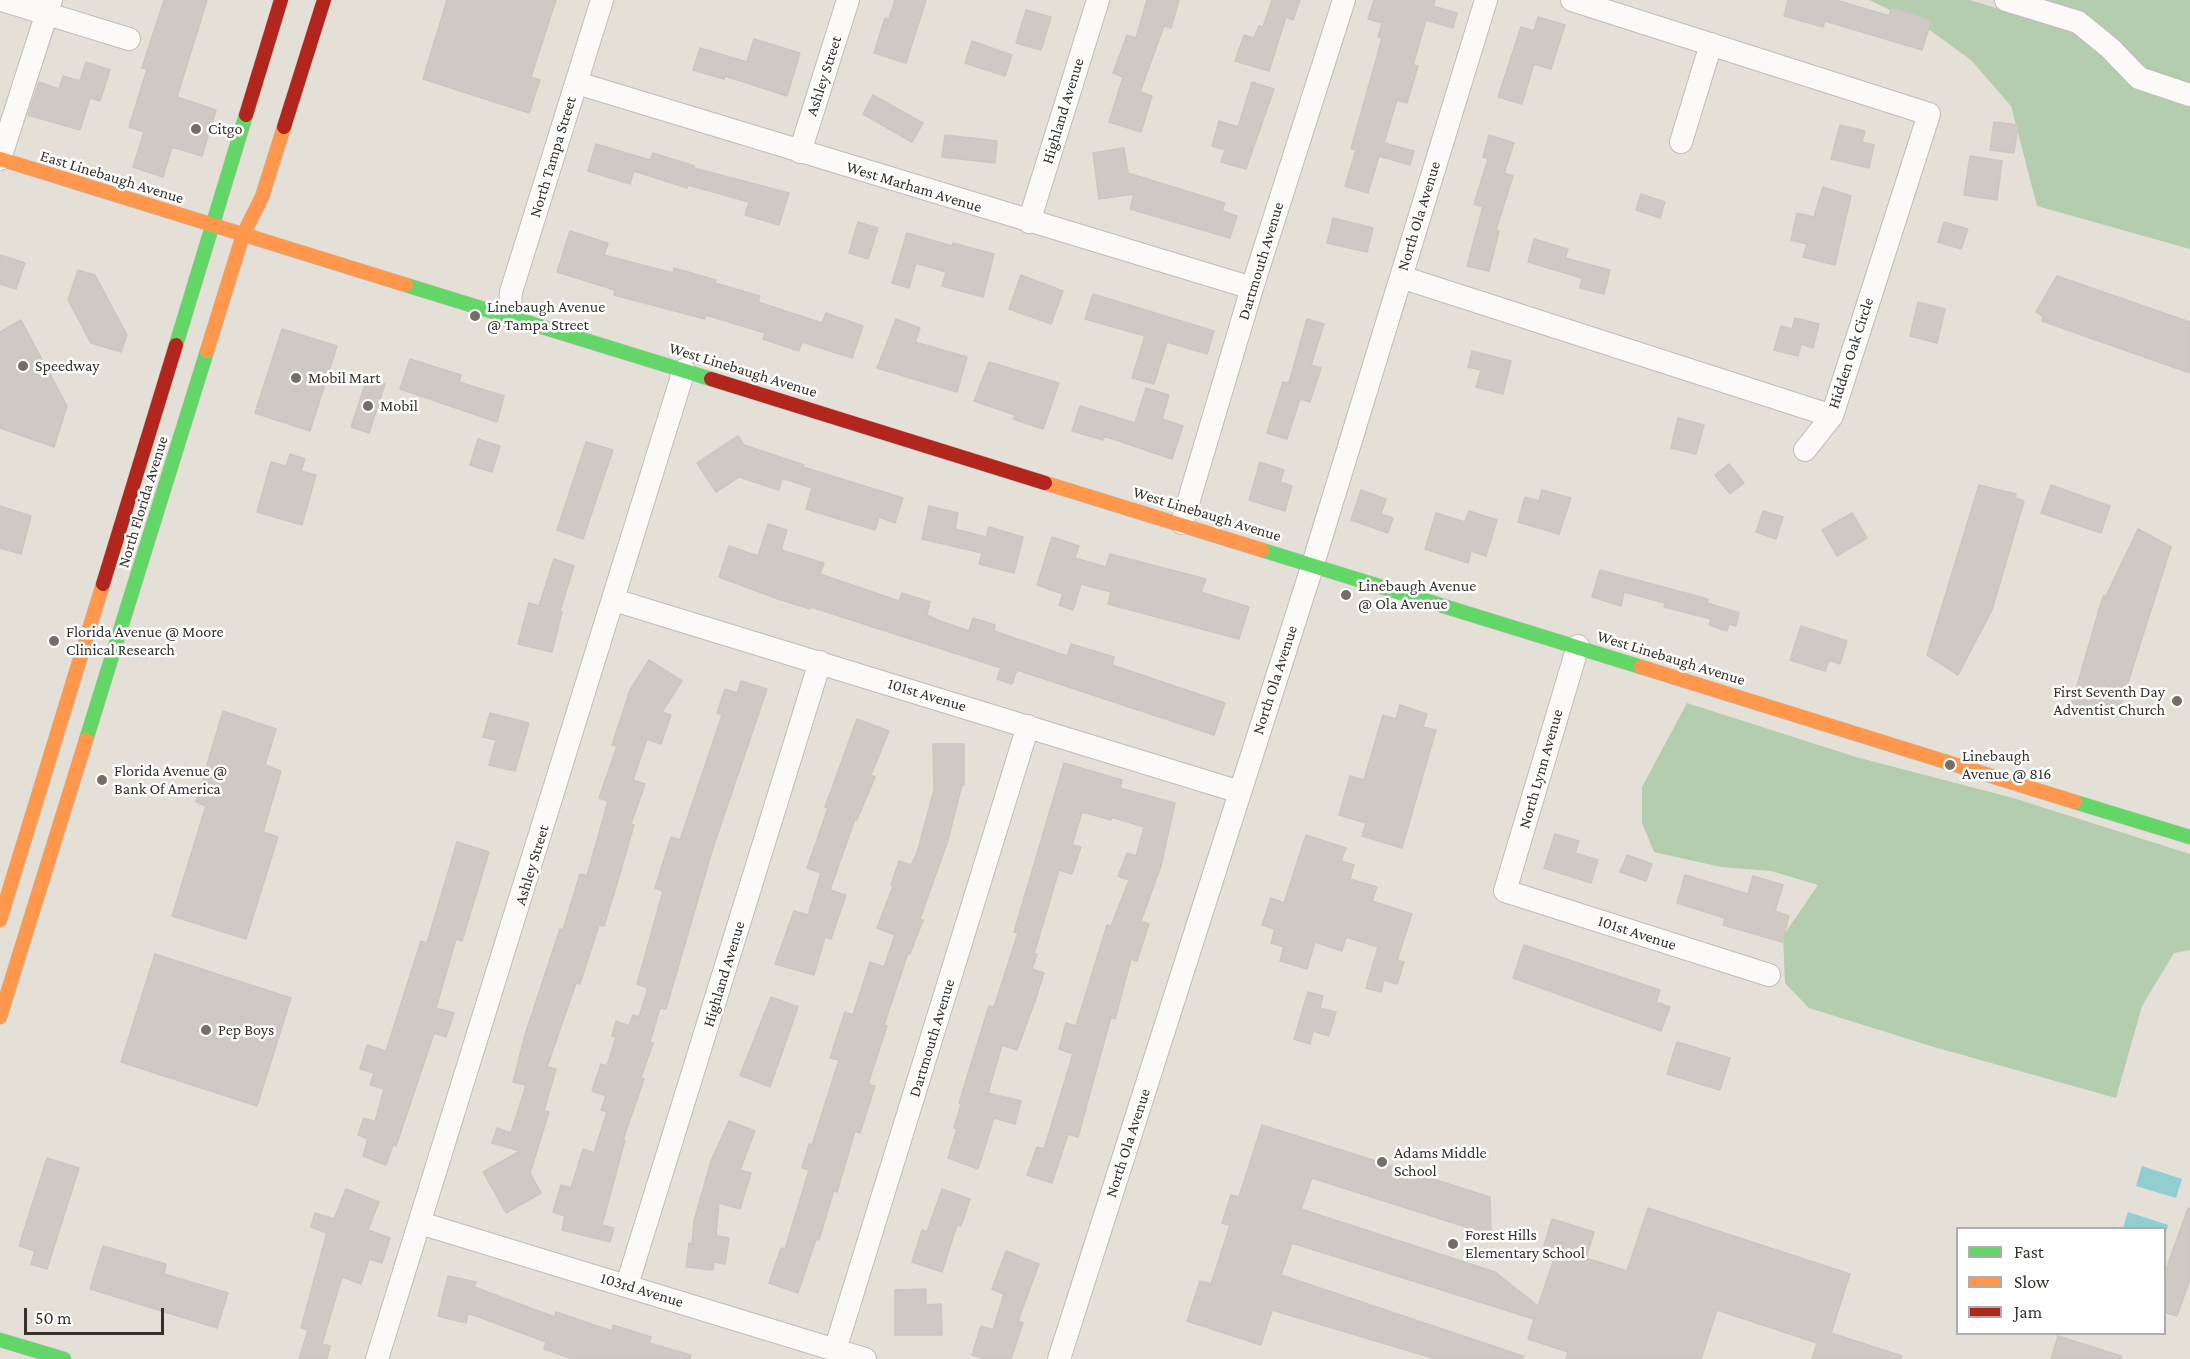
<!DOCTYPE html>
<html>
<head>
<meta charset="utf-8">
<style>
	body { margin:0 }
	#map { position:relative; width:2190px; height:1359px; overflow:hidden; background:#e4e0d7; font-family:"Crimson Pro",serif }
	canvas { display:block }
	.legend { position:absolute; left:1956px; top:1227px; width:210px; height:108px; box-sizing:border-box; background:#fff; border:2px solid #aeadab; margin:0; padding:8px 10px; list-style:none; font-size:18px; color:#35322c }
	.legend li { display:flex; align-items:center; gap:12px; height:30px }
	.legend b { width:30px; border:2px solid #aeadab }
	.scale { position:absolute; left:24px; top:1308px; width:140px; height:27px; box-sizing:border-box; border:3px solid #35322c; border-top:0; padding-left:8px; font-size:18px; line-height:21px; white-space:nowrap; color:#35322c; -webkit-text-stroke:4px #fff; paint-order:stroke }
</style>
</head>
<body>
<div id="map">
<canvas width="2190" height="1359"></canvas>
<ul class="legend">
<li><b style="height:8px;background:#63d668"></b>Fast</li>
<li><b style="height:8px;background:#ff974d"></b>Slow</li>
<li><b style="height:8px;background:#b3261e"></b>Jam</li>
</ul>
<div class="scale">50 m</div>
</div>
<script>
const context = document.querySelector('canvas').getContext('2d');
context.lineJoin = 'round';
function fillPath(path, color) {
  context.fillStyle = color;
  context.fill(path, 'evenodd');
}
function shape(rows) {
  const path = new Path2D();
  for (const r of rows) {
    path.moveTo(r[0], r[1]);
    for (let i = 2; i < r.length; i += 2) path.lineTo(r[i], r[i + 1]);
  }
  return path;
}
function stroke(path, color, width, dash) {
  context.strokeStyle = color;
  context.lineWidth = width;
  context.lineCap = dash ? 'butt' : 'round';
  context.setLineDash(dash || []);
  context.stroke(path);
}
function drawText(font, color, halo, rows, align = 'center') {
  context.font = font + ' "Crimson Pro",serif';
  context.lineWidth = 5;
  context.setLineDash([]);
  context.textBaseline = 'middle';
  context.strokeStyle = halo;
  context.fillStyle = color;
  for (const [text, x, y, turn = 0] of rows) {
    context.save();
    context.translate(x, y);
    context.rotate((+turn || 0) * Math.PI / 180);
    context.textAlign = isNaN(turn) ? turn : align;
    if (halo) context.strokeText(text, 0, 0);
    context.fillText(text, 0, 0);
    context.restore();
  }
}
const forest = shape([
	[1869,0,1970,0,2073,32,2103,56,2135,88,2190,107,2190,249,2037,206,2011,106,1971,60,1924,26],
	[2043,0,2190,0,2190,84,2144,68],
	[1687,703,1856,757,2013,798,2190,854,2190,950,2174,953,2142,1006,2116,1098,1934,1047,1809,1008,1785,983,1783,936,1818,885,1771,871,1721,867,1654,852,1642,823,1642,787]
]);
const water = shape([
	[2142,1166,2182,1179,2176,1198,2136,1186],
	[2128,1212,2168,1225,2165,1236,2164,1228,2123,1228]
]);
const building = shape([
	[164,0,207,0,177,97,216,110,202,156,172,147,163,177,133,167,144,132,129,127,147,69,142,68,164,0],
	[447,0,556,0,531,77,540,80,529,113,423,79,447,0],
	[895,0,926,0,906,63,874,53,885,18,889,19,895,0],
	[1147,0,1179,0,1171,28,1164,26,1140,92,1152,96,1141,132,1109,122,1123,77,1113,73,1127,35,1136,38,1147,0],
	[1272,0,1300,0,1293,20,1286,17,1269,71,1235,61,1244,35,1254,38,1259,26,1263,27,1272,0],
	[1374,0,1435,0,1433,6,1457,13,1453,28,1426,20,1413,65,1418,66,1407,103,1397,100,1384,143,1414,151,1410,165,1379,156,1368,193,1345,186,1356,150,1351,149,1382,38,1378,37,1382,23,1368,19,1374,0],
	[1788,0,1836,0,1889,16,1892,8,1931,21,1922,50,1825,21,1823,27,1784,16,1788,0],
	[1026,10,1051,17,1041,50,1016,43,1026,10],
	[1538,17,1565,25,1551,69,1534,64,1522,104,1498,97,1521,27,1534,31,1538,17],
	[754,39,800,53,787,96,725,76,724,79,693,70,700,48,747,62,754,39],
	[972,41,1012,55,1005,76,965,63,972,41],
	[86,62,110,70,100,101,90,98,80,130,28,115,39,82,59,89,63,76,80,81,86,62],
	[1252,82,1274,89,1246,169,1221,162,1225,150,1212,146,1219,121,1238,127,1252,82],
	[873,95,923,123,912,142,863,114,873,95],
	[1994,122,2018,125,2014,153,1990,150,1994,122],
	[1840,125,1865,131,1862,142,1874,145,1869,168,1831,159,1840,125],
	[945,135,997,141,995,163,942,157,945,135],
	[1489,135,1514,143,1504,173,1513,176,1496,230,1499,231,1489,271,1467,266,1483,207,1474,204,1488,159,1483,157,1489,135],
	[596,144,650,160,653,153,694,166,694,168,789,193,779,225,745,215,749,202,688,185,687,188,634,171,630,184,588,171,596,144],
	[1124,148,1128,173,1225,203,1222,211,1237,216,1230,238,1130,209,1134,194,1099,199,1093,153,1124,148],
	[1970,156,2002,161,1997,200,1964,195,1970,156],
	[1823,187,1851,196,1835,265,1803,257,1807,244,1791,240,1797,213,1814,217,1823,187],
	[1641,194,1665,202,1660,218,1636,210,1641,194],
	[1333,218,1373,228,1367,252,1327,243,1333,218],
	[858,222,878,228,868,259,849,253,858,222],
	[1944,222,1968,229,1961,249,1938,242,1944,222],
	[570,231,608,243,604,255,673,273,674,268,716,280,715,283,760,296,758,302,822,323,826,313,863,326,852,358,802,342,799,351,763,339,765,333,706,315,705,319,614,295,615,290,557,272,570,231],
	[907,233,952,246,953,243,994,254,983,297,942,286,946,272,916,263,909,288,892,283,907,233],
	[1534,239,1568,249,1565,258,1610,270,1604,294,1580,288,1582,278,1528,262,1534,239],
	[0,255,25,263,16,289,0,284,0,255],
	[78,270,95,275,127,335,121,352,91,343,68,300,78,270],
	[1021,275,1063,291,1051,324,1009,309,1021,275],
	[2057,276,2190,322,2190,373,2042,321,2043,316,2036,312,2057,276],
	[1093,294,1214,331,1207,354,1167,342,1154,384,1132,378,1145,336,1085,319,1093,294],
	[1918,302,1945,309,1937,343,1910,336,1918,302],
	[1795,318,1819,324,1813,348,1801,344,1798,356,1774,350,1781,326,1792,329,1795,318],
	[896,319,920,328,915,342,967,357,957,392,877,368,896,319],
	[1307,319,1324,324,1311,365,1321,368,1310,402,1300,399,1287,439,1267,433,1283,382,1289,383,1307,319],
	[21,320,67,406,54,447,0,428,0,332,21,320],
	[282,329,337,346,310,431,255,413,282,329],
	[1472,351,1511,361,1503,394,1476,387,1481,370,1468,367,1472,351],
	[410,359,461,375,459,382,504,396,497,422,400,389,410,359],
	[989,362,1059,383,1043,429,1013,419,1015,415,974,401,989,362],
	[367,379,385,384,369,433,351,427,367,379],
	[1146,388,1169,395,1162,419,1183,426,1172,459,1104,436,1103,440,1072,431,1080,406,1135,423,1146,388],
	[1678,418,1704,425,1696,454,1671,448,1678,418],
	[738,436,744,445,804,465,803,467,903,498,895,523,879,517,875,530,806,509,812,488,782,478,779,490,739,477,716,492,697,463,738,436],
	[478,439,500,446,492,472,470,465,478,439],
	[586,442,613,450,583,539,557,530,586,442],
	[290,454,305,459,301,471,316,475,302,525,257,512,271,462,286,466,290,454],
	[1260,462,1284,470,1280,482,1292,486,1285,511,1249,500,1260,462],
	[1729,464,1744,483,1730,494,1715,475,1729,464],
	[1979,485,2016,494,2015,498,2024,501,1992,610,1958,675,1927,655,1979,485],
	[2051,485,2110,506,2101,533,2041,513,2051,485],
	[1361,490,1386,499,1381,514,1393,518,1388,533,1351,520,1361,490],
	[1542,490,1571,498,1559,534,1518,522,1525,497,1539,501,1542,490],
	[0,506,31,516,21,554,0,548,0,506],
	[929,506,958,513,955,529,986,537,989,527,1023,537,1014,573,979,564,982,553,922,539,929,506],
	[1469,511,1497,520,1486,556,1471,551,1468,563,1425,549,1436,513,1465,522,1469,511],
	[1763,511,1783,517,1776,539,1756,532,1763,511],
	[1852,513,1867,538,1837,556,1822,530,1852,513],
	[768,524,787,530,781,550,824,563,820,574,899,601,902,593,930,602,927,615,940,621,969,631,973,618,995,625,994,631,1067,656,1071,644,1114,657,1112,665,1225,703,1214,735,1017,670,1012,684,997,679,1001,668,811,607,810,609,778,599,719,577,729,546,758,556,768,524],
	[2138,529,2171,547,2117,717,2079,713,2081,706,2072,703,2103,596,2106,596,2138,529],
	[1052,537,1079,546,1075,558,1106,567,1110,554,1206,579,1201,592,1249,607,1239,639,1108,604,1111,592,1081,584,1073,610,1059,605,1063,594,1037,585,1052,537],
	[554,559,574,566,560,611,562,612,552,652,518,644,529,603,539,606,554,559],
	[1600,570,1708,599,1707,603,1739,613,1736,626,1729,624,1727,631,1709,625,1711,619,1664,607,1665,603,1624,592,1621,606,1592,597,1600,570],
	[1801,626,1847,641,1840,664,1829,660,1825,671,1790,660,1801,626],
	[649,660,682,681,662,712,671,715,661,744,647,739,633,780,645,784,631,824,634,825,621,870,604,926,599,925,580,984,576,983,547,1067,556,1069,544,1111,549,1112,530,1173,541,1193,506,1213,483,1172,520,1151,492,1143,497,1128,511,1133,526,1085,513,1082,525,1035,560,929,563,930,580,874,587,876,608,801,599,798,617,746,612,745,630,690,649,660],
	[741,681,767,689,712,851,666,1009,660,1008,650,1042,653,1043,641,1078,644,1079,623,1140,625,1140,602,1225,614,1228,610,1242,562,1230,565,1216,553,1212,561,1185,571,1188,583,1149,594,1153,607,1112,601,1110,606,1096,592,1091,601,1064,607,1066,616,1037,612,1036,616,1021,629,1026,633,1015,639,1017,648,988,637,984,663,891,655,888,671,837,680,840,722,715,717,713,725,689,737,693,741,681],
	[1400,705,1427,714,1423,727,1436,730,1402,848,1362,836,1366,823,1339,815,1350,776,1364,780,1383,715,1396,719,1400,705],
	[223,711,276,729,265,765,281,771,263,832,278,837,246,939,172,916,206,806,196,802,223,711],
	[490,713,529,723,515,771,489,765,496,740,483,737,490,713],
	[857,719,889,731,871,775,875,777,857,820,855,819,830,890,846,895,831,939,825,937,814,975,775,964,794,911,808,915,821,873,807,868,828,808,825,807,857,719],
	[933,744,964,744,964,785,962,785,948,840,920,919,923,920,910,954,908,953,884,1025,887,1026,868,1084,875,1086,860,1133,855,1131,837,1192,834,1190,819,1240,816,1239,798,1293,769,1283,781,1248,785,1249,809,1170,802,1168,809,1144,812,1145,839,1060,830,1058,845,1012,853,1015,870,962,884,967,895,935,877,928,893,886,891,885,899,861,911,865,917,853,934,790,933,744],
	[1064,763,1122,780,1120,788,1175,803,1161,866,1141,921,1149,924,1137,961,1131,959,1115,1019,1111,1017,1078,1137,1068,1134,1052,1183,1027,1175,1037,1147,1044,1149,1073,1054,1059,1049,1066,1023,1076,1026,1107,925,1111,926,1129,880,1118,876,1127,853,1136,856,1144,827,1111,817,1111,820,1082,812,1072,845,1081,847,1072,874,1059,870,1034,954,1037,954,1032,969,1044,973,1035,1001,1017,1050,1002,1045,988,1093,1021,1101,1015,1124,994,1118,978,1169,948,1158,957,1129,954,1128,961,1104,959,1103,989,1006,994,1007,1018,933,1014,932,1064,763],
	[1555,834,1579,841,1575,853,1598,860,1591,883,1544,868,1555,834],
	[1306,835,1346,848,1341,861,1354,865,1350,879,1377,887,1372,901,1412,914,1397,960,1404,962,1397,984,1384,980,1381,992,1366,988,1378,947,1346,937,1342,951,1315,942,1307,969,1280,961,1284,947,1271,943,1275,929,1262,925,1271,898,1284,903,1306,835],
	[457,842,489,852,462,941,456,939,436,1008,454,1013,446,1037,434,1033,396,1146,393,1145,386,1165,363,1156,368,1139,358,1135,364,1118,375,1122,384,1089,370,1085,374,1073,360,1069,367,1045,386,1051,421,941,427,943,457,842],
	[1627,855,1652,864,1646,881,1620,872,1627,855],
	[1685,875,1748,894,1753,876,1783,885,1775,911,1789,916,1782,942,1723,925,1725,918,1677,903,1685,875],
	[1524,945,1660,990,1656,1002,1670,1007,1661,1031,1513,978,1524,945],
	[155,954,291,998,257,1106,121,1062,155,954],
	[1308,992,1323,996,1320,1008,1336,1012,1329,1036,1313,1031,1310,1044,1294,1039,1308,992],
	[771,997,798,1007,770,1087,740,1075,771,997],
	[1677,1042,1730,1058,1720,1090,1667,1074,1677,1042],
	[729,1121,755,1131,740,1170,751,1173,740,1209,719,1203,716,1236,729,1238,725,1264,714,1262,713,1270,686,1267,689,1243,692,1244,694,1221,711,1161,729,1121],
	[1262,1125,1490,1197,1491,1235,1312,1178,1301,1209,1495,1272,1538,1306,1556,1253,1543,1249,1552,1219,1594,1232,1586,1258,1627,1271,1648,1208,1850,1274,1831,1333,1902,1356,1901,1359,1812,1359,1817,1343,1717,1310,1701,1359,1566,1359,1568,1352,1528,1339,1534,1319,1292,1243,1281,1275,1523,1356,1523,1359,1436,1359,1272,1310,1261,1345,1187,1321,1200,1281,1211,1284,1230,1225,1222,1223,1231,1195,1239,1197,1262,1125],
	[47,1158,79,1168,47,1269,31,1264,35,1251,19,1246,47,1158],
	[346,1189,379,1202,368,1230,390,1238,382,1263,369,1259,361,1284,342,1277,322,1344,330,1346,327,1359,299,1359,308,1330,301,1328,327,1233,311,1227,315,1213,334,1219,346,1189],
	[942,1189,970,1199,961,1226,957,1225,942,1272,912,1262,922,1230,927,1232,942,1189],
	[2188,1208,2190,1209,2190,1279,2177,1316,2164,1312,2164,1275,2188,1208],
	[103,1246,166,1264,164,1274,228,1293,217,1328,90,1289,103,1246],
	[1006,1251,1039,1264,1018,1321,1023,1323,1011,1359,984,1359,972,1355,981,1326,993,1330,1004,1294,992,1289,1006,1251],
	[448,1276,476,1282,474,1287,555,1317,556,1312,612,1331,613,1325,651,1337,649,1343,691,1355,690,1359,573,1359,544,1349,546,1342,468,1313,466,1323,438,1316,448,1276],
	[926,1289,926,1305,941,1304,942,1335,895,1335,895,1290,926,1289],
	[2058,1336,2121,1356,2121,1359,2051,1359,2058,1336]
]);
const street = shape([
	[2,0,129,39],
	[2006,0,2078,22,2110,48,2139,78,2190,95],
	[577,83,1252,288],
	[1681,142,1711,44],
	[800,152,848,0],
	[0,159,51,0],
	[1029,222,1098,0],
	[1401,277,1832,416,1929,114,1572,0],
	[509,316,511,292,602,0],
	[1805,450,1832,416],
	[1182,523,1252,288,1344,0],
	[614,600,1240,792],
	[1578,646,1505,891,1769,975],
	[420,1223,865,1359],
	[627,1285,820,662],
	[835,1350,1028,726],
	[377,1359,684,370],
	[1059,1359,1313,564,1486,0]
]);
const fast = shape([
	[406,285,711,379],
	[176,345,246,115],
	[1262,550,1641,667],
	[86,740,207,351],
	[2075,802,2190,837],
	[0,1340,64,1359]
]);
const slow = shape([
	[0,159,406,285],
	[207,351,243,235,262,197,284,127],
	[1045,483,1262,550],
	[1641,667,2075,802],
	[0,920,103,584],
	[0,1017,86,740]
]);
const jam = shape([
	[246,115,281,0],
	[284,127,324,0],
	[711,379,1045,483],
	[103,584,176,345]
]);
const markers = [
	[196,129,6,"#726f68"],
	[475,316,6,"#726f68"],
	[23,366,6,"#726f68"],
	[296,378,6,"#726f68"],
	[368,406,6,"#726f68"],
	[1346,595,6,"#726f68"],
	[54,641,6,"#726f68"],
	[2177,701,6,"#726f68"],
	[1950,765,6,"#726f68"],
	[102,780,6,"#726f68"],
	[206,1030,6,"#726f68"],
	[1382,1162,6,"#726f68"],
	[1453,1244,6,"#726f68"]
];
const streetNames = [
	["Ashley Street",824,76,-72],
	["Highland Avenue",1063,111,-73],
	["North Tampa Street",553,157,-73],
	["East Linebaugh Avenue",112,177,17],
	["West Marham Avenue",914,187,17],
	["North Ola Avenue",1419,216,-73],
	["Dartmouth Avenue",1261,261,-73],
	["Hidden Oak Circle",1851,353,-72],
	["West Linebaugh Avenue",743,370,17],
	["North Florida Avenue",143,502,-73],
	["West Linebaugh Avenue",1207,514,17],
	["West Linebaugh Avenue",1671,658,17],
	["North Ola Avenue",1275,680,-72],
	["101st Avenue",927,695,17],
	["North Lynn Avenue",1541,769,-74],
	["Ashley Street",532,865,-73],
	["101st Avenue",1637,933,18],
	["Highland Avenue",724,974,-73],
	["Dartmouth Avenue",932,1038,-73],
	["North Ola Avenue",1128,1143,-72],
	["103rd Avenue",642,1290,17]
];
const poiNames = [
	["Citgo",208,129],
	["Linebaugh Avenue",487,307],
	["@ Tampa Street",487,325],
	["Speedway",35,366],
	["Mobil Mart",308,378],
	["Mobil",380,406],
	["Linebaugh Avenue",1358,586],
	["@ Ola Avenue",1358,604],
	["Florida Avenue @ Moore",66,632],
	["Clinical Research",66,650],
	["First Seventh Day",2165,692,"right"],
	["Adventist Church",2165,710,"right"],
	["Linebaugh",1962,756],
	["Avenue @ 816",1962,774],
	["Florida Avenue @",114,771],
	["Bank Of America",114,789],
	["Pep Boys",218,1030],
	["Adams Middle",1394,1153],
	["School",1394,1171],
	["Forest Hills",1465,1235],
	["Elementary School",1465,1253]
];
fillPath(forest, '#b3cdae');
fillPath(water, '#90cecf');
fillPath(building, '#cfc9c5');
stroke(building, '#cbc6c1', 1.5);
stroke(street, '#c1bdb7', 24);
stroke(fast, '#c1bdb7', 15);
stroke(slow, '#c1bdb7', 15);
stroke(jam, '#c1bdb7', 15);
stroke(street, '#fbfaf9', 22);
stroke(fast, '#63d668', 14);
stroke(slow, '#ff974d', 14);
stroke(jam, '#b3261e', 14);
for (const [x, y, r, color] of markers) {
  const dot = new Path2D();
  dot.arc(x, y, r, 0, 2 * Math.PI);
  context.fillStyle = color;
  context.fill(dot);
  stroke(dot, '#fff', 2);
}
drawText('16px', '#35322c', '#fff', streetNames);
drawText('16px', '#35322c', '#fff', poiNames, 'left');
</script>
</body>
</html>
